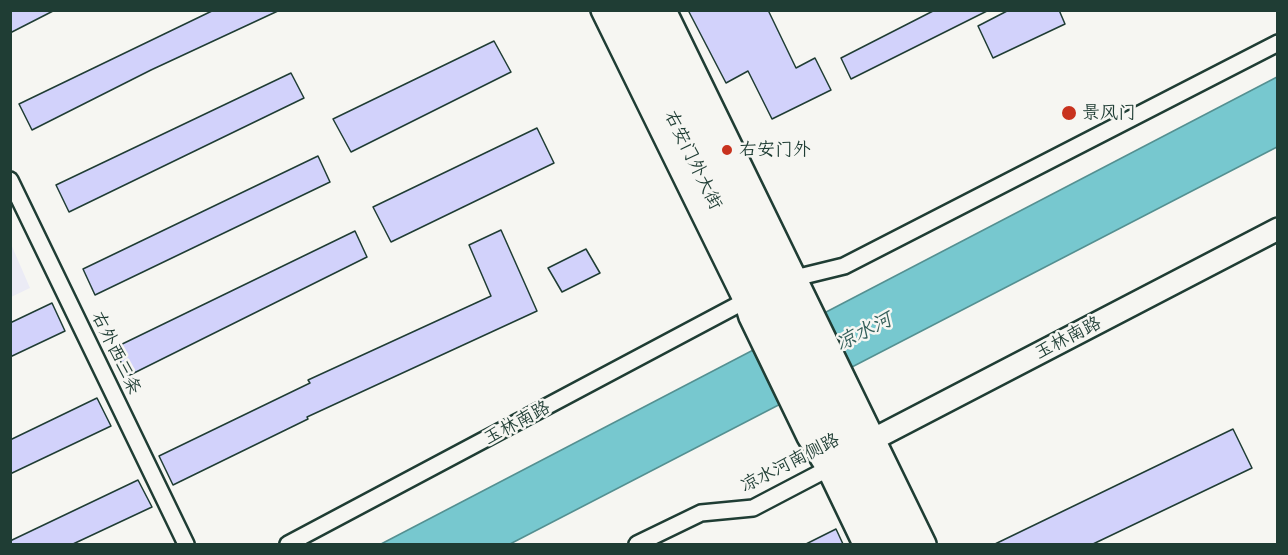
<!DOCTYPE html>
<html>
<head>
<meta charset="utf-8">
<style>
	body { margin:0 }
	#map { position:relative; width:1288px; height:555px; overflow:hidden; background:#f6f6f2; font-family:Delius,sans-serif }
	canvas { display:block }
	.frame { position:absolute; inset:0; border:12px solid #1f3d34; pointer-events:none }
</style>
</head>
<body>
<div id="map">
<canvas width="1288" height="555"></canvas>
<div class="frame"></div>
</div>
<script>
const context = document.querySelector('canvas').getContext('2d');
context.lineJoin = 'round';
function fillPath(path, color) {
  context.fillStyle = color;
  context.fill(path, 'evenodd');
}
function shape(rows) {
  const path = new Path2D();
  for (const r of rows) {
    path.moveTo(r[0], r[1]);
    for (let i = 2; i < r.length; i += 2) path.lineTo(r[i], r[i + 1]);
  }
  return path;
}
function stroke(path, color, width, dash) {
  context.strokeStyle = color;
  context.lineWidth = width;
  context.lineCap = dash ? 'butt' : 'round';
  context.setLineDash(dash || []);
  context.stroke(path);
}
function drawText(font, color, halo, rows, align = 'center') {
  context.font = font + ' Delius,"LXGW WenKai TC",sans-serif';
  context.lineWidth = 5;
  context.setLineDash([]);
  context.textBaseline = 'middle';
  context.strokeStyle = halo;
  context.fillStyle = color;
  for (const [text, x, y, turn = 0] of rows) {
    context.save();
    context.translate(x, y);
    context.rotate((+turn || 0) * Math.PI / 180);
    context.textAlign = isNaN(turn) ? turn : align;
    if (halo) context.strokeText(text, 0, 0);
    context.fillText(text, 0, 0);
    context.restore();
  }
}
const built = shape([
	[11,244,30,288,11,297,10,297]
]);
const water = shape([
	[1277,77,1277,147,510,544,381,544,1277,77]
]);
const building = shape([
	[10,10,55,10,10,33,10,10],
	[214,10,280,10,151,70,32,130,19,104,214,10],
	[688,10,768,10,796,68,815,58,831,90,772,119,748,71,726,83,688,10],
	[935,10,989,10,851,79,841,58,935,10],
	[1009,10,1059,10,1065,24,993,58,978,26,1009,10],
	[494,41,511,72,351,152,333,119,494,41],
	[291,73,304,98,69,212,56,185,291,73],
	[537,128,554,163,391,242,373,207,537,128],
	[318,156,330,182,95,295,83,269,318,156],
	[501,230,537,311,307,417,308,419,173,485,159,456,310,383,308,380,491,296,469,245,501,230],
	[355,231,367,257,128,376,114,348,355,231],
	[586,249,600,273,562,292,548,268,586,249],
	[52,303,65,331,10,357,10,323,52,303],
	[97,398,111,426,10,474,10,440,97,398],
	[1233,429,1252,468,1093,544,995,544,1233,429],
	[138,480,152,507,73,544,10,544,10,541,138,480],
	[836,529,843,544,806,544,836,529]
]);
const street = shape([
	[10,180,186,544],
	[795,278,844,266,1278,43],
	[288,544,745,301],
	[637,544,701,513,753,508,835,465]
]);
const secondary = shape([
	[602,10,745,301,750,317,808,437,828,469,864,544],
	[620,10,883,544],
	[643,10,905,544],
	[665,10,925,544],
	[863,447,874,439,1278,229]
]);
const markers = [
	[1069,113,8,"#c8321e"],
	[727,150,6,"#c8321e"]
];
const poiNames = [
	["景风门",1082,113],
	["右安门外",739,150]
];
const streetNames = [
	["右安门外大街",693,160,64],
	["玉林南路",1068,338,-27],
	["右外西三条",116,353,64],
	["玉林南路",517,423,-28],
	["凉水河南侧路",790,463,-27]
];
const waterNames = [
	["凉水河",864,332,-27]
];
fillPath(built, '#ebebf5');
fillPath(water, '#77c8cf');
stroke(water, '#549091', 1.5);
fillPath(building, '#d2d2fb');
stroke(building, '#1f3d34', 1.5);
stroke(street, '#1f3d34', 20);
stroke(secondary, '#1f3d34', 26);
stroke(street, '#f6f6f2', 15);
stroke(secondary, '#f6f6f2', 21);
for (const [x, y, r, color] of markers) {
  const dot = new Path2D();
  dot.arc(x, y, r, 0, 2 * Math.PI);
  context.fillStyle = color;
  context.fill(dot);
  stroke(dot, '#f6f6f2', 2);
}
drawText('18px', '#1f3d34', '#f6f6f2', poiNames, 'left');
drawText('18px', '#1f3d34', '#f6f6f2', streetNames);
drawText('italic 20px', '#35605b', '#f6f6f2', waterNames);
</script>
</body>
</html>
